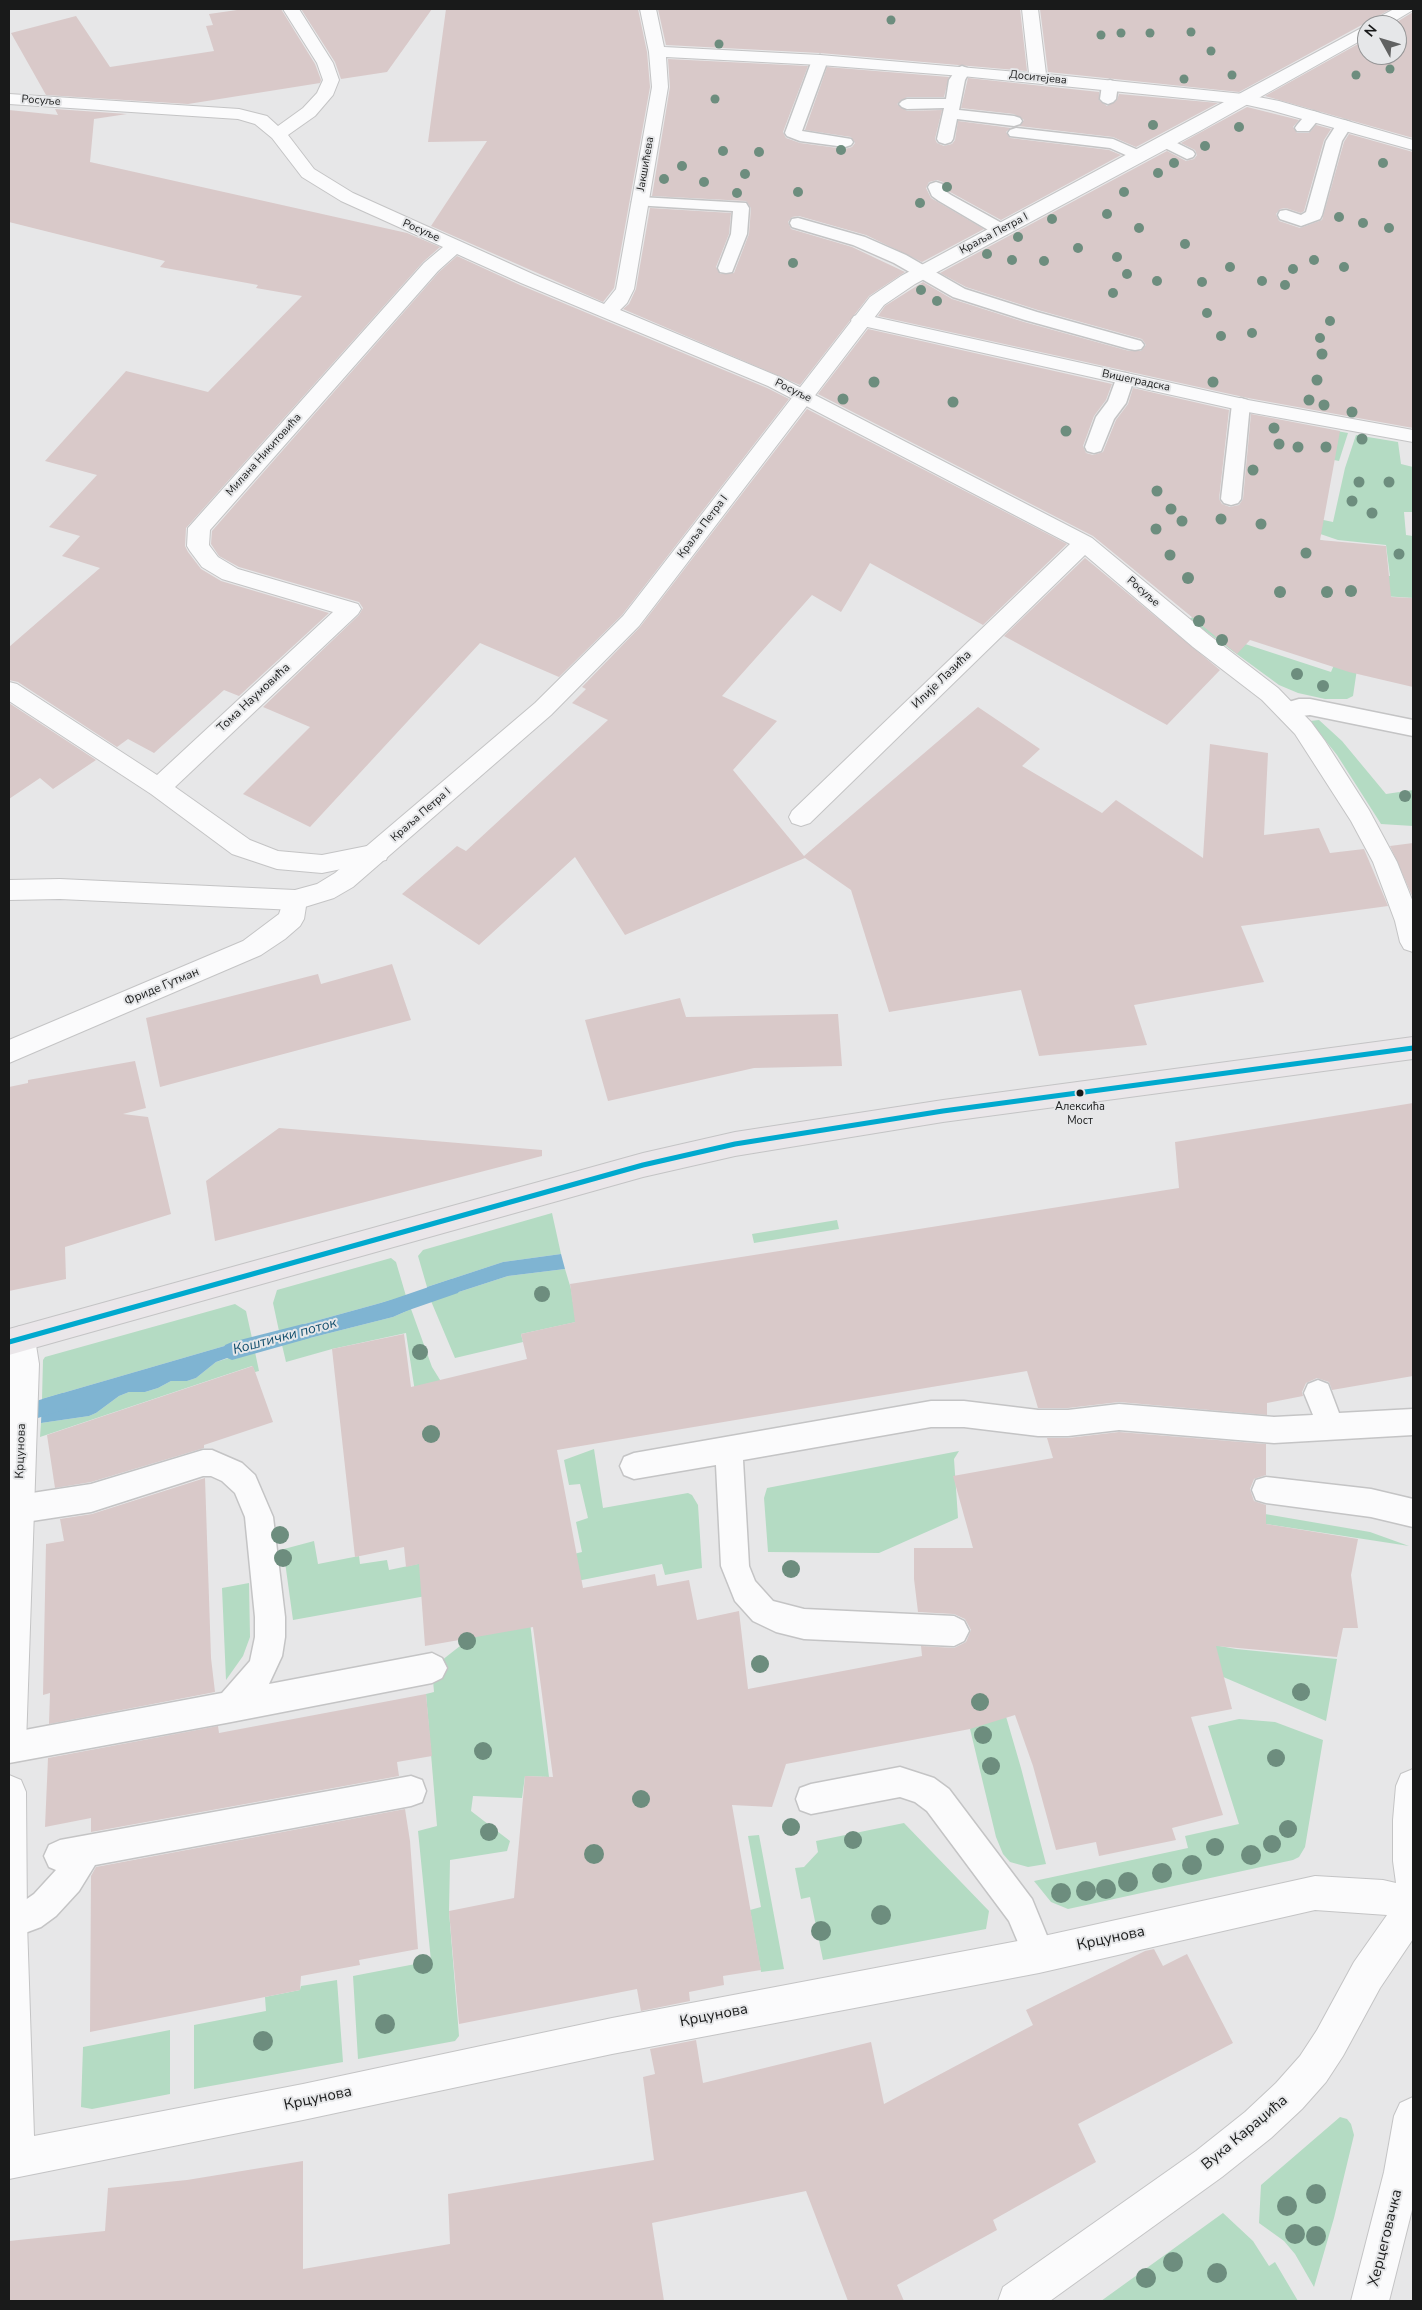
<!DOCTYPE html>
<html>
<head>
<meta charset="utf-8">
<style>
	body { margin:0 }
	#map { position:relative; width:1422px; height:2310px; overflow:hidden; background:#e7e7e8; font-family:"Nunito Sans",sans-serif }
	canvas { display:block }
	.frame { position:absolute; inset:0; border:10px solid #191a1a; pointer-events:none }
	.north { position:absolute; left:1357px; top:15px; width:50px; height:50px; box-sizing:border-box; background:#e6e7e9; border:1px solid #949596; border-radius:50%; rotate:309deg; font-size:14px; font-weight:700; line-height:20px; text-align:center; color:#191a1a }
	.north::after { content:''; display:block; margin:auto; width:18px; height:22px; background:#616262; clip-path:polygon(50% 0,100% 100%,50% 72%,0 100%) }
</style>
</head>
<body>
<div id="map">
<canvas width="1422" height="2310"></canvas>
<div class="frame"></div>
<div class="north">N</div>
</div>
<script>
const context = document.querySelector('canvas').getContext('2d');
context.lineJoin = 'round';
function fillPath(path, color) {
  context.fillStyle = color;
  context.fill(path, 'evenodd');
}
function shape(rows) {
  const path = new Path2D();
  for (const r of rows) {
    path.moveTo(r[0], r[1]);
    for (let i = 2; i < r.length; i += 2) path.lineTo(r[i], r[i + 1]);
  }
  return path;
}
function stroke(path, color, width, dash) {
  context.strokeStyle = color;
  context.lineWidth = width;
  context.lineCap = dash ? 'butt' : 'round';
  context.setLineDash(dash || []);
  context.stroke(path);
}
function drawText(font, color, halo, rows, align = 'center') {
  context.font = font + ' "Nunito Sans",sans-serif';
  context.lineWidth = 4;
  context.setLineDash([]);
  context.textBaseline = 'middle';
  context.strokeStyle = halo;
  context.fillStyle = color;
  for (const [text, x, y, turn = 0] of rows) {
    context.save();
    context.translate(x, y);
    context.rotate((+turn || 0) * Math.PI / 180);
    context.textAlign = isNaN(turn) ? turn : align;
    if (halo) context.strokeText(text, 0, 0);
    context.fillText(text, 0, 0);
    context.restore();
  }
}
const green = shape([
	[1276,420,1348,433,1339,461,1263,446,1250,505,1283,512,1281,526,1338,546,1341,571,1390,576,1386,545,1338,540,1288,523,1290,513,1333,522,1345,468,1356,435,1398,442,1401,464,1413,467,1412,512,1404,512,1406,535,1413,536,1413,598,1368,595,1353,696,1347,699,1325,699,1298,693,1279,685,1189,619,1227,599,1248,609,1233,640,1331,672,1354,618,1251,586,1248,590,1243,588,1272,553,1210,524,1186,549,1196,554,1194,556,1140,535,1167,498,1150,490,1154,486,1211,508,1247,513,1254,421,1274,425],
	[1319,720,1342,741,1386,794,1413,790,1413,826,1381,824,1337,755,1310,721],
	[552,1213,561,1254,503,1262,427,1287,418,1256,423,1250],
	[837,1220,839,1229,754,1243,752,1234],
	[391,1258,396,1262,406,1296,279,1331,273,1303,277,1290],
	[565,1269,571,1289,576,1322,521,1334,523,1342,455,1358,431,1301,508,1276],
	[235,1304,246,1311,252,1338,42,1399,43,1360,45,1357],
	[411,1309,432,1367,445,1388,419,1418,406,1333,332,1349,286,1362,282,1345,393,1317],
	[248,1352,255,1352,259,1371,255,1372,252,1366,40,1437,41,1423,89,1416,96,1413,119,1396,129,1392,145,1392,158,1388,171,1381,187,1381,196,1378,216,1362],
	[594,1449,603,1508,688,1493,692,1495,698,1505,702,1568,665,1575,662,1564,527,1591,523,1566,582,1552,576,1522,588,1518,580,1484,569,1485,564,1460],
	[959,1451,954,1459,958,1518,879,1553,768,1552,764,1498,767,1488],
	[1265,1514,1370,1532,1409,1546,1266,1524],
	[314,1541,318,1564,359,1556,360,1564,387,1560,389,1570,432,1561,437,1594,293,1620,285,1562,281,1560,281,1557,284,1549],
	[249,1583,250,1637,243,1656,226,1680,222,1588],
	[527,1598,549,1777,525,1776,522,1798,473,1796,471,1811,510,1841,507,1851,450,1860,449,1911,459,2036,455,2041,358,2059,353,1976,431,1961,418,1831,437,1826,426,1694,434,1692,432,1668,460,1646,457,1616],
	[1181,1639,1236,1649,1337,1659,1326,1721,1221,1676],
	[998,1689,1021,1768,1046,1864,1028,1867,1010,1862,1003,1854,996,1837,970,1729],
	[1239,1719,1275,1722,1323,1740,1305,1847,1299,1857,1293,1860,1068,1909,1051,1902,1034,1881,1188,1848,1185,1836,1239,1824,1208,1726],
	[904,1823,989,1911,986,1929,823,1960,810,1897,801,1899,795,1868,804,1867,818,1852,816,1841],
	[759,1835,784,1969,761,1972,750,1910,761,1907,748,1836],
	[337,1980,343,2062,194,2089,194,2025,266,2011,265,1997,300,1990,301,1986],
	[170,2030,170,2094,92,2109,81,2107,83,2047],
	[1340,2117,1347,2119,1351,2124,1354,2135,1334,2218,1314,2287,1295,2254,1284,2241,1259,2223,1261,2185],
	[1223,2213,1253,2241,1269,2266,1275,2262,1298,2301,1101,2301]
]);
const water = shape([
	[561,1254,565,1269,508,1276,431,1301,427,1287,503,1262],
	[406,1296,411,1309,393,1317,282,1345,279,1331],
	[252,1338,255,1352,230,1357,216,1362,196,1378,187,1381,171,1381,158,1388,145,1392,129,1392,119,1396,96,1413,89,1416,41,1423,42,1399]
]);
const stream = shape([
	[452,1279,458,1281,461,1287,458,1293,386,1318,379,1316,377,1310,379,1304,452,1279],
	[303,1324,310,1326,312,1332,310,1338,303,1340,232,1360,225,1357,223,1351,225,1345,232,1342,303,1324],
	[63,1393,70,1396,73,1402,70,1408,9,1427,9,1409,63,1393]
]);
const building = shape([
	[244,9,281,9,315,64,321,80,320,83,188,104,46,95,11,33,76,16,110,67,214,51,206,26,213,25,209,14],
	[301,9,432,9,387,72,341,79,335,62],
	[446,9,638,9,647,52,650,87,614,288,603,302,431,226,487,141,428,142],
	[658,9,1020,9,1027,71,820,53,666,45],
	[1040,9,1391,9,1239,92,1048,72],
	[1413,12,1413,138,1265,96,1367,39,1367,55,1397,55,1397,25,1392,25],
	[668,59,808,66,783,132,786,138,800,143,845,149,852,147,855,143,851,137,805,130,827,67,949,77,944,97,907,97,897,104,907,111,942,110,935,139,937,143,944,146,952,144,955,140,958,121,1011,128,1006,132,1010,138,1109,150,1121,155,1001,220,952,193,946,190,943,182,937,180,929,182,926,188,931,198,984,229,922,262,866,235,799,216,792,217,788,222,791,229,852,247,905,272,869,296,800,385,623,309,629,304,636,289,650,208,731,213,729,234,716,267,720,274,734,273,749,234,751,208,746,201,652,196,670,87],
	[968,78,1099,92,1099,100,1107,106,1117,100,1119,94,1218,103,1136,147,1113,137,1019,126,1024,120,1014,114,961,108],
	[1247,107,1299,120,1293,127,1297,133,1309,133,1316,125,1331,129,1324,140,1304,211,1301,213,1286,208,1280,209,1276,214,1279,221,1300,228,1322,220,1344,142,1349,134,1413,152,1413,428,1248,398,878,316,885,306,923,282,952,299,1024,322,1129,351,1141,351,1146,345,1142,339,1038,310,966,287,940,273,1167,151,1186,161,1194,159,1197,155,1195,150,1181,143],
	[55,109,127,114,94,119,90,162,407,233,440,247,423,262,186,528,185,546,188,552,201,569,221,581,329,613,239,696,224,690,154,753,128,739,117,747,18,682,9,680,9,647,100,568,62,556,80,536,49,527,97,475,45,461,126,371,208,392,302,296,256,288,258,285,160,267,165,261,9,222,9,110,58,115],
	[457,256,520,285,767,388,789,399,622,615,559,677,480,643,310,827,243,794,310,727,263,707,359,615,363,608,359,602,239,567,219,556,211,544,212,531,439,272],
	[868,329,1112,384,1106,400,1094,416,1083,446,1086,453,1093,455,1103,452,1116,420,1128,404,1133,388,1229,410,1219,499,1222,504,1230,507,1239,505,1243,499,1251,414,1340,431,1320,540,1386,546,1391,597,1413,598,1413,687,1349,672,1250,640,1237,654,1093,536,818,394],
	[807,409,1067,544,983,625,870,563,841,612,812,595,722,696,777,721,733,770,804,856,978,707,1040,749,1022,766,1102,813,1116,800,1203,858,1210,744,1268,753,1264,835,1319,828,1330,853,1364,849,1388,906,1241,926,1264,982,1134,1005,1147,1045,1039,1056,1021,990,889,1012,851,890,805,858,625,935,575,857,479,945,402,894,457,846,466,851,608,720,572,703,586,689,582,687,640,627],
	[1085,558,1220,670,1167,725,1004,636],
	[9,703,96,760,53,789,40,778,9,799],
	[1413,843,1413,898,1390,846],
	[392,964,411,1020,160,1087,146,1018,318,974,321,984],
	[680,998,686,1017,838,1014,842,1066,754,1068,608,1101,585,1020],
	[135,1061,146,1108,123,1114,148,1117,171,1214,65,1247,66,1279,9,1291,9,1087,28,1083,28,1080],
	[1413,1103,1413,1376,1332,1390,1329,1382,1317,1378,1306,1383,1302,1392,1303,1396,1267,1403,1267,1415,1119,1402,1068,1408,1038,1408,1027,1371,557,1450,583,1588,655,1574,657,1586,689,1580,697,1620,739,1611,748,1689,922,1656,921,1646,954,1648,966,1642,971,1630,965,1619,954,1614,918,1612,914,1579,914,1548,973,1548,953,1476,1053,1458,1047,1438,1068,1438,1119,1432,1266,1444,1266,1475,1254,1479,1250,1489,1254,1501,1266,1505,1266,1524,1358,1539,1351,1575,1358,1628,1343,1628,1337,1657,1216,1646,1232,1709,1191,1717,1223,1815,1172,1828,1176,1840,1099,1856,1096,1842,1056,1850,1033,1766,1015,1715,970,1729,786,1764,772,1807,732,1805,761,1970,723,1976,724,1985,689,1992,690,2001,641,2011,637,1989,459,2024,449,1911,514,1898,525,1776,553,1777,533,1627,425,1646,419,1564,406,1567,404,1547,355,1557,332,1349,404,1334,411,1387,527,1359,521,1334,575,1322,570,1284,1179,1188,1175,1142],
	[279,1128,542,1150,542,1156,215,1241,206,1181],
	[253,1366,273,1422,204,1445,204,1448,91,1482,55,1488,47,1435],
	[205,1478,211,1658,215,1692,49,1724,50,1693,43,1695,46,1544,64,1541,60,1519,92,1514],
	[426,1694,432,1756,397,1762,399,1776,91,1832,91,1818,45,1827,48,1758,218,1726,219,1733],
	[405,1809,410,1841,418,1949,359,1960,360,1965,301,1976,300,1990,90,2032,91,1876,96,1867],
	[1154,1949,1163,1966,1187,1954,1233,2043,1078,2124,1096,2162,993,2220,997,2230,897,2285,904,2301,848,2301,806,2191,652,2223,664,2301,9,2301,9,2241,105,2231,108,2188,187,2180,303,2161,303,2269,450,2244,448,2194,654,2160,643,2077,655,2074,650,2049,696,2040,703,2083,871,2042,884,2104,1033,2025,1026,2010,1145,1951]
]);
const service = shape([
	[820,55,828,60,802,131,851,139,853,142,851,145,845,147,800,141,787,136,785,133,812,60,820,55],
	[962,66,967,68,970,71,965,80,959,110,1014,116,1020,118,1022,121,1020,124,1014,126,957,119,953,139,951,142,945,144,939,142,937,139,944,108,907,109,902,107,899,104,902,101,907,99,946,99,949,80,957,68,962,66],
	[1110,80,1115,82,1118,85,1116,99,1113,102,1108,104,1103,102,1100,99,1102,85,1105,82,1110,80],
	[1313,111,1319,113,1321,116,1319,119,1309,131,1297,131,1295,128,1297,125,1307,113,1313,111],
	[1344,120,1350,122,1352,125,1342,141,1322,215,1320,219,1301,226,1280,219,1278,215,1280,211,1286,210,1301,215,1306,212,1326,141,1338,122,1344,120],
	[1016,128,1113,139,1145,153,1147,156,1145,159,1139,161,1110,148,1010,136,1008,133,1010,130,1016,128],
	[1165,137,1193,151,1195,154,1193,157,1187,159,1159,145,1157,142,1159,139,1165,137],
	[936,182,942,184,945,191,951,195,1007,226,1009,230,1007,234,1001,235,995,234,939,201,932,196,928,187,930,184,936,182],
	[640,197,746,203,749,208,747,234,732,272,726,273,720,272,718,268,731,234,733,211,634,205,632,202,634,199,640,197],
	[798,218,865,237,906,255,965,289,1037,312,1141,341,1144,345,1141,349,1135,350,1129,349,1025,320,953,297,894,263,853,245,792,227,790,223,792,219,798,218],
	[1125,373,1131,375,1134,379,1126,403,1114,419,1101,451,1094,453,1087,451,1085,447,1096,417,1108,401,1116,379,1119,375,1125,373],
	[1241,398,1247,400,1250,404,1241,499,1238,503,1231,505,1224,503,1221,499,1232,404,1235,400,1241,398],
	[1299,699,1310,699,1413,720,1413,736,1310,715,1285,718,1278,715,1275,710,1278,705,1299,699],
	[1318,1380,1328,1384,1339,1413,1413,1409,1413,1435,1274,1443,1119,1430,1068,1436,1038,1436,964,1427,931,1427,743,1460,749,1566,755,1581,773,1601,804,1609,954,1616,964,1621,969,1631,964,1641,954,1646,804,1639,776,1632,753,1621,735,1601,721,1566,716,1465,634,1479,624,1475,620,1466,624,1457,634,1453,931,1401,964,1401,1038,1410,1068,1410,1119,1404,1274,1417,1313,1415,1304,1393,1308,1384,1318,1380],
	[203,1450,212,1450,242,1463,255,1475,273,1517,285,1617,285,1637,282,1656,269,1684,432,1653,442,1658,447,1668,442,1678,432,1683,226,1723,9,1763,9,1733,222,1693,250,1661,255,1637,255,1617,245,1517,235,1493,222,1481,211,1476,203,1476,91,1512,19,1523,9,1518,9,1499,19,1495,91,1484,203,1450],
	[1266,1477,1371,1489,1413,1499,1413,1527,1371,1517,1266,1503,1256,1500,1252,1490,1256,1480,1266,1477],
	[900,1767,934,1778,949,1789,1032,1899,1055,1955,1050,1966,1039,1971,1028,1966,1009,1921,927,1811,915,1802,900,1797,811,1814,800,1810,796,1799,800,1788,811,1784,900,1767],
	[411,1776,422,1780,426,1791,422,1802,411,1806,95,1865,79,1891,56,1916,41,1927,9,1939,9,1907,21,1903,34,1894,56,1870,49,1867,44,1856,49,1845,60,1840,411,1776]
]);
const minor = shape([
	[283,9,299,9,333,63,339,80,333,95,315,116,288,135,314,169,353,193,535,275,604,304,616,289,652,87,649,52,640,9,656,9,664,47,820,55,1029,73,1022,9,1038,9,1046,74,1243,94,1279,101,1413,140,1413,150,1270,110,1243,104,962,76,820,65,666,57,668,87,634,289,627,303,620,310,782,378,1092,538,1209,635,1278,688,1311,722,1325,741,1369,810,1397,862,1413,902,1413,952,1404,949,1400,942,1395,921,1373,862,1351,821,1295,734,1262,700,1193,647,1085,555,810,823,801,826,792,823,789,817,792,811,1070,544,768,386,521,283,457,254,438,271,210,530,209,545,218,557,238,569,358,604,361,609,358,614,175,787,250,840,278,851,322,855,377,844,386,846,389,853,386,860,322,873,277,869,232,854,151,794,9,701,9,682,17,684,157,775,333,612,222,579,202,567,190,551,187,546,188,528,424,263,443,247,341,201,302,177,272,138,255,124,238,119,9,104,9,94,239,109,267,116,278,126,303,108,317,93,323,80,317,63,283,9],
	[861,314,1248,400,1413,430,1413,442,1248,412,854,324,851,320,854,316,861,314],
	[295,890,304,893,307,900,304,919,300,926,285,939,261,955,9,1063,9,1040,243,941,279,914,286,893,295,890],
	[20,1326,30,1330,35,1339,39,1364,26,1744,21,1756,9,1761,9,1331,20,1326],
	[1413,1769,1413,1939,1380,1988,1343,2056,1326,2082,1302,2109,1271,2138,1222,2177,1050,2301,998,2301,1003,2287,1196,2151,1245,2112,1276,2083,1300,2056,1317,2030,1354,1962,1387,1915,1315,1910,1039,1973,612,2054,303,2120,9,2179,9,1775,21,1780,26,1792,27,1923,34,2136,303,2084,612,2018,1039,1937,1315,1876,1383,1880,1396,1883,1393,1861,1393,1820,1396,1786,1401,1774,1413,1769],
	[1413,2097,1413,2206,1389,2301,1351,2301,1384,2172,1394,2116,1400,2103,1413,2097]
]);
const secondary = shape([
	[1394,9,1413,10,1388,25,1368,25,1370,22,1394,9],
	[1367,25,1367,37,1200,131,915,284,884,305,639,626,551,715,353,887,334,898,295,910,60,899,9,900,9,880,60,879,295,890,317,884,335,873,535,703,623,616,870,297,901,276,1367,25]
]);
const primary = shape([
	[1413,1037,1413,1059,943,1122,735,1156,643,1177,9,1355,9,1329,643,1153,735,1132,943,1100,1413,1037]
]);
const bus1 = shape([
	[9,1342,643,1165,735,1144,943,1111,1413,1048]
]);
const trees = [
	[891,20,4.5],
	[1191,32,4.5],
	[1121,33,4.5],
	[1150,33,4.5],
	[1101,35,4.5],
	[719,44,4.5],
	[1211,51,4.5],
	[1390,69,4.5],
	[1232,75,4.5],
	[1356,75,4.5],
	[1184,79,4.5],
	[715,99,4.5],
	[1153,125,5],
	[1239,127,5],
	[1205,146,5],
	[841,150,5],
	[723,151,5],
	[759,152,5],
	[1174,163,5],
	[1383,163,5],
	[682,166,5],
	[1158,173,5],
	[745,174,5],
	[664,179,5],
	[704,182,5],
	[947,187,5],
	[798,192,5],
	[1124,192,5],
	[737,193,5],
	[920,203,5],
	[1107,214,5],
	[1339,217,5],
	[1052,219,5],
	[1363,223,5],
	[1139,228,5],
	[1389,228,5],
	[1018,237,5],
	[1185,244,5],
	[1078,248,5],
	[987,254,5],
	[1117,257,5],
	[1012,260,5],
	[1314,260,5],
	[1044,261,5],
	[793,263,5],
	[1230,267,5],
	[1344,267,5],
	[1293,269,5],
	[1127,274,5],
	[1157,281,5],
	[1262,281,5],
	[1202,282,5],
	[1285,285,5],
	[921,290,5],
	[1113,293,5],
	[937,301,5],
	[1207,313,5],
	[1330,321,5],
	[1252,333,5],
	[1221,336,5],
	[1320,338,5],
	[1322,354,5.5],
	[1317,380,5.5],
	[874,382,5.5],
	[1213,382,5.5],
	[843,399,5.5],
	[1309,400,5.5],
	[953,402,5.5],
	[1324,405,5.5],
	[1352,412,5.5],
	[1274,428,5.5],
	[1066,431,5.5],
	[1362,439,5.5],
	[1279,444,5.5],
	[1298,447,5.5],
	[1326,447,5.5],
	[1253,470,5.5],
	[1359,482,5.5],
	[1389,482,5.5],
	[1157,491,5.5],
	[1352,501,5.5],
	[1171,509,5.5],
	[1372,513,5.5],
	[1221,519,5.5],
	[1182,521,5.5],
	[1261,524,5.5],
	[1156,529,5.5],
	[1306,553,5.5],
	[1399,554,5.5],
	[1170,555,5.5],
	[1188,578,6],
	[1351,591,6],
	[1280,592,6],
	[1327,592,6],
	[1199,621,6],
	[1222,640,6],
	[1297,674,6],
	[1323,686,6],
	[1405,796,6],
	[542,1294,8],
	[420,1352,8],
	[431,1434,9],
	[280,1535,9],
	[283,1558,9],
	[791,1569,9],
	[467,1641,9],
	[760,1664,9],
	[1301,1692,9],
	[980,1702,9],
	[983,1735,9],
	[483,1751,9],
	[1276,1758,9],
	[991,1766,9],
	[641,1799,9],
	[791,1827,9],
	[1288,1829,9],
	[489,1832,9],
	[853,1840,9],
	[1272,1844,9],
	[1215,1847,9],
	[594,1854,10],
	[1251,1855,10],
	[1192,1865,10],
	[1162,1873,10],
	[1128,1882,10],
	[1106,1889,10],
	[1086,1891,10],
	[1061,1893,10],
	[881,1915,10],
	[821,1931,10],
	[423,1964,10],
	[385,2024,10],
	[263,2041,10],
	[1316,2194,10],
	[1287,2206,10],
	[1295,2234,10],
	[1316,2236,10],
	[1173,2262,10],
	[1217,2273,10],
	[1146,2278,10]
];
const markers = [
	[1080,1093,4.5,"#191a1a"]
];
const farStreetnames = [
	["Доситејева",1038,78,6],
	["Росуље",41,101,4],
	["Јакшићева",646,164,-80],
	["Росуље",421,231,24],
	["Краља Петра I",994,234,-28],
	["Вишеградска",1136,381,12],
	["Росуље",793,391,26],
	["Милана Никитовића",264,455,-48],
	["Краља Петра I",703,527,-53],
	["Росуље",1143,592,41],
	["Краља Петра I",421,815,-41]
];
const busNames = [
	["Алексића",1080,1107],
	["Мост",1080,1121]
];
const streetNames = [
	["Илије Лазића",942,680,-44],
	["Тома Наумовића",254,698,-43],
	["Фриде Гутман",162,987,-23],
	["Крцунова",21,1451,-88]
];
const waterNames = [
	["Коштички поток",285,1337,-15]
];
const nearStreetnames = [
	["Крцунова",1111,1939,-12],
	["Крцунова",714,2016,-11],
	["Крцунова",318,2099,-12],
	["Вука Караџића",1245,2133,-40],
	["Херцеговачка",1386,2238,-76]
];
fillPath(green, '#b4dbc3');
fillPath(water, '#7fb4d2');
fillPath(stream, '#7fb4d2');
fillPath(building, '#d9c9c9');
stroke(service, '#c4c4c5', 3);
stroke(minor, '#c4c4c5', 2);
stroke(secondary, '#c4c4c5', 2);
stroke(primary, '#c4c4c5', 2);
fillPath(service, '#fbfbfc');
fillPath(minor, '#fbfbfc');
fillPath(secondary, '#fbfbfc');
fillPath(primary, '#eae6e9');
stroke(bus1, '#00a9ce', 5);
context.fillStyle = '#6d8d7e';
for (const [x, y, r] of trees) {
  context.beginPath();
  context.arc(x, y, r, 0, 2 * Math.PI);
  context.fill();
}
for (const [x, y, r, color] of markers) {
  const dot = new Path2D();
  dot.arc(x, y, r, 0, 2 * Math.PI);
  context.fillStyle = color;
  context.fill(dot);
  stroke(dot, '#e6e7e9', 2);
}
drawText('11px', '#191a1a', '#e6e7e9', farStreetnames);
drawText('11px', '#191a1a', '#e6e7e9', busNames);
drawText('12px', '#191a1a', '#e6e7e9', streetNames);
drawText('italic 14px', '#134f6d', '#e6e7e9', waterNames);
drawText('15px', '#191a1a', '#e6e7e9', nearStreetnames);
</script>
</body>
</html>
